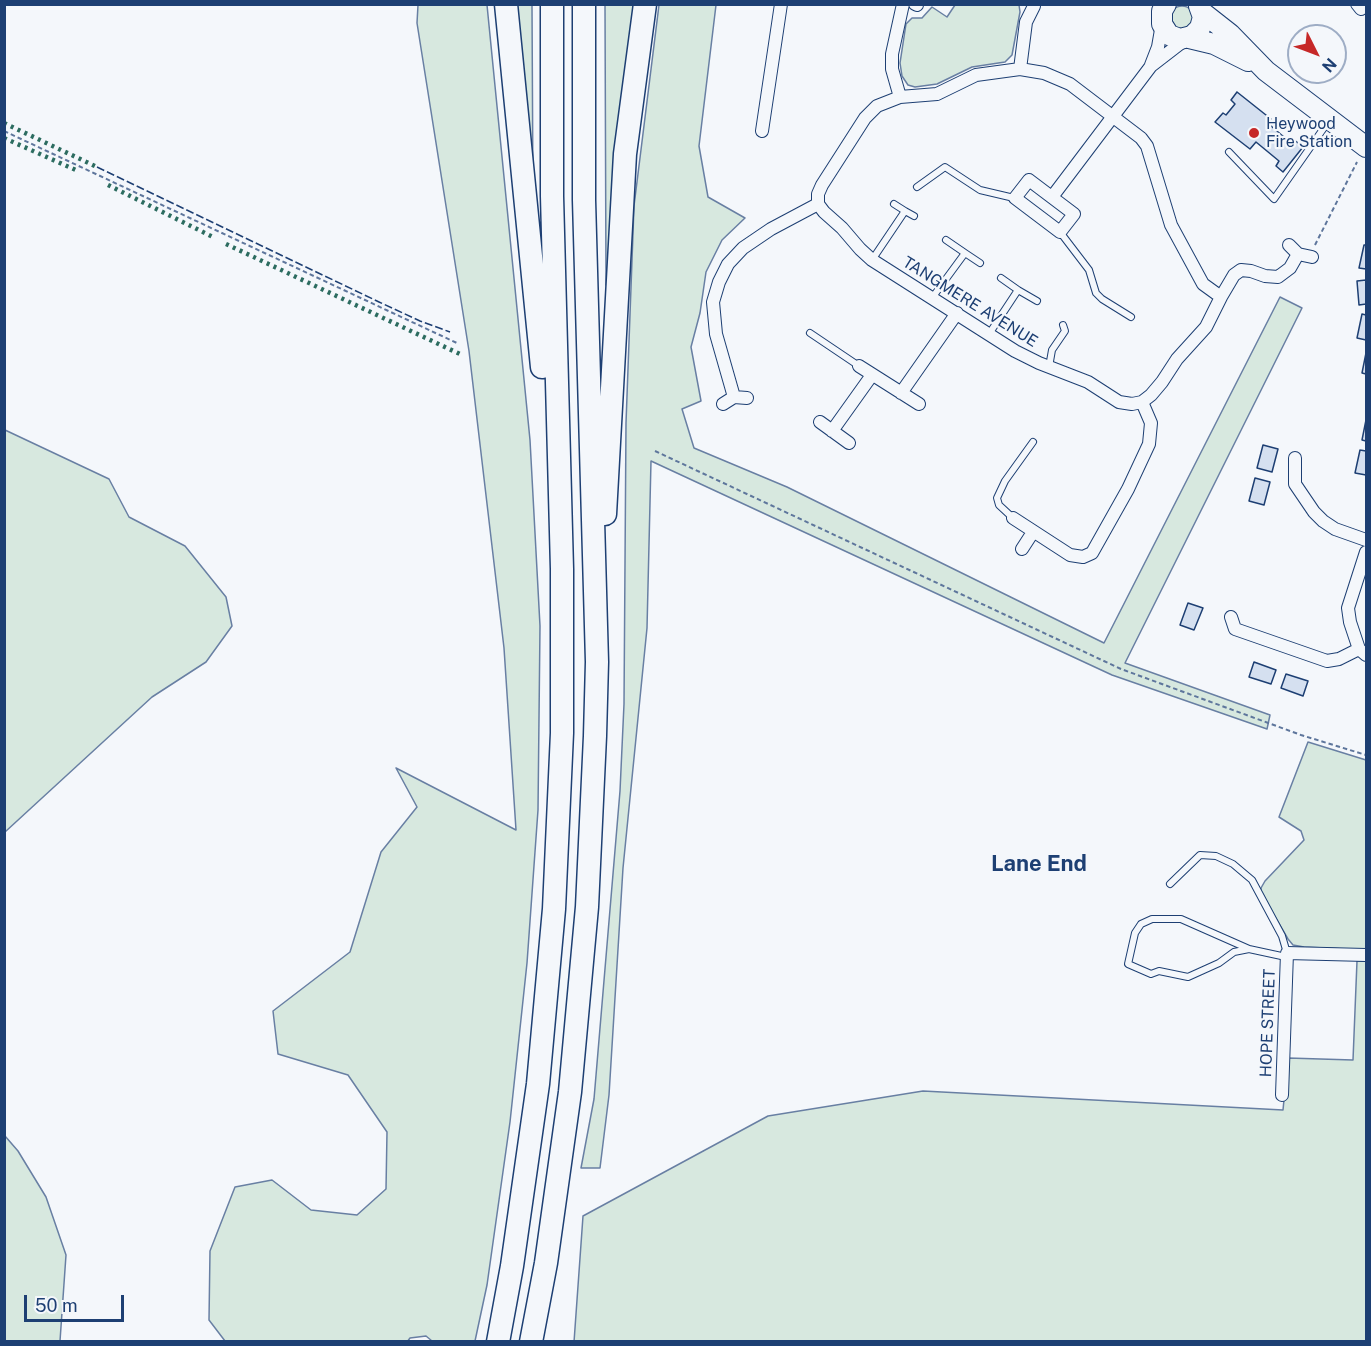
<!DOCTYPE html>
<html>
<head>
<meta charset="utf-8">
<style>
	body { margin:0 }
	#map { position:relative; width:1371px; height:1346px; overflow:hidden; background:#f4f7fb; font-family:"Public Sans",sans-serif }
	canvas { display:block }
	.frame { position:absolute; inset:0; border:6px solid #1d3f73; pointer-events:none }
	.north { position:absolute; left:1287px; top:24px; width:60px; height:60px; box-sizing:border-box; background:#f4f7fb; border:2px solid #9eadc5; border-radius:50%; rotate:132deg; font-size:16px; font-weight:700; line-height:24px; text-align:center; color:#1d3f73 }
	.north::after { content:''; display:block; margin:auto; width:21px; height:27px; background:#c62828; clip-path:polygon(50% 0,100% 100%,50% 72%,0 100%) }
	.scale { position:absolute; left:24px; top:1295px; width:100px; height:27px; box-sizing:border-box; border:3px solid #1d3f73; border-top:0; padding-left:8px; font-size:18px; line-height:21px; white-space:nowrap; color:#1d3f73; -webkit-text-stroke:4px #f4f7fb; paint-order:stroke }
</style>
</head>
<body>
<div id="map">
<canvas width="1371" height="1346"></canvas>
<div class="frame"></div>
<div class="north">N</div>
<div class="scale">50 m</div>
</div>
<script>
const context = document.querySelector('canvas').getContext('2d');
context.lineJoin = 'round';
function fillPath(path, color) {
  context.fillStyle = color;
  context.fill(path, 'evenodd');
}
function shape(rows) {
  const path = new Path2D();
  for (const r of rows) {
    if (r.length === 3) {
      path.moveTo(r[0] + r[2], r[1]);
      path.arc(r[0], r[1], r[2], 0, 2 * Math.PI);
      continue;
    }
    path.moveTo(r[0], r[1]);
    for (let i = 2; i < r.length; i += 2) path.lineTo(r[i], r[i + 1]);
  }
  return path;
}
function stroke(path, color, width, dash) {
  context.strokeStyle = color;
  context.lineWidth = width;
  context.lineCap = dash ? 'butt' : 'round';
  context.setLineDash(dash || []);
  context.stroke(path);
}
function drawText(font, color, halo, rows, align = 'center') {
  context.font = font + ' "Public Sans",sans-serif';
  context.lineWidth = 4.5;
  context.setLineDash([]);
  context.textBaseline = 'middle';
  context.strokeStyle = halo;
  context.fillStyle = color;
  for (const [text, x, y, turn = 0] of rows) {
    context.save();
    context.translate(x, y);
    context.rotate((+turn || 0) * Math.PI / 180);
    context.textAlign = isNaN(turn) ? turn : align;
    if (halo) context.strokeText(text, 0, 0);
    context.fillText(text, 0, 0);
    context.restore();
  }
}
const green = shape([
	[418,5,487,5,530,440,540,626,538,810,527,963,510,1122,487,1285,475,1341,432,1341,426,1336,410,1338,407,1342,225,1341,209,1320,210,1251,235,1187,272,1180,311,1210,357,1215,386,1189,387,1132,348,1075,278,1054,273,1011,350,952,381,852,417,807,396,768,516,830,504,648,469,351,417,23,418,5],
	[511,5,532,5,533,202,511,5],
	[605,5,637,5,618,137,606,285,605,5],
	[659,5,716,5,699,146,708,197,745,218,722,240,706,272,700,313,691,347,701,401,682,409,694,448,787,487,1104,643,1280,297,1302,308,1125,663,1270,715,1267,729,1112,675,651,461,647,628,623,868,609,1095,600,1168,581,1168,594,1099,620,791,624,704,626,423,634,206,659,5],
	[955,5,1019,5,1020,12,1012,55,1005,62,972,67,937,84,915,87,908,85,902,76,900,63,906,24,912,18,922,18,932,7,947,17,955,5],
	[1182,18,12],
	[5,430,109,479,129,517,185,546,226,597,232,626,206,662,152,697,5,832,5,430],
	[1308,742,1366,760,1366,950,1304,947,1293,945,1288,939,1261,893,1261,888,1265,881,1304,840,1301,831,1279,817,1308,742],
	[1357,961,1366,961,1366,1341,574,1342,583,1216,768,1116,923,1091,1283,1110,1288,1058,1353,1060,1357,961],
	[5,1136,18,1151,46,1197,66,1255,60,1341,5,1341,5,1136]
]);
const building = shape([
	[1237,92,1271,119,1268,121,1272,124,1271,126,1291,143,1293,139,1303,147,1283,172,1276,166,1279,161,1256,142,1250,149,1215,122,1223,113,1226,115,1235,104,1231,100,1237,92],
	[1364,245,1366,245,1366,269,1359,268,1364,245],
	[1366,280,1366,304,1359,305,1357,281,1366,280],
	[1362,314,1366,315,1366,340,1357,338,1362,314],
	[1366,353,1366,374,1362,373,1366,353],
	[1366,420,1366,441,1362,440,1366,420],
	[1263,445,1278,449,1272,472,1257,468,1263,445],
	[1360,450,1366,451,1366,475,1355,473,1360,450],
	[1255,478,1270,482,1264,505,1249,501,1255,478],
	[1188,603,1203,608,1194,630,1180,625,1188,603],
	[1254,662,1276,670,1271,684,1249,677,1254,662],
	[1286,674,1308,681,1303,696,1281,688,1286,674]
]);
const path = shape([
	[4,131,459,344],
	[1315,245,1357,162],
	[655,451,1121,669,1301,735,1366,755]
]);
const service = shape([
	[1229,152,1274,199,1328,122],
	[917,187,945,167,980,190,1014,198],
	[894,204,905,211],
	[1060,232,1089,270,1096,293,1102,299,1131,317],
	[946,240,965,253],
	[872,260,905,211,914,216],
	[1001,278,1018,290],
	[932,298,965,253,980,263],
	[810,333,859,366],
	[989,334,1018,290,1037,301],
	[1049,367,1052,350,1065,331,1063,325],
	[1013,518,999,505,997,498,1005,481,1033,442],
	[1170,884,1200,855,1216,856,1233,864,1252,880,1282,936,1287,953],
	[1249,949,1181,919,1152,919,1141,924,1135,933,1128,964,1151,974,1159,971,1188,977,1219,963,1234,952,1249,949,1286,957]
]);
const minor = shape([
	[915,4,917,5],
	[1357,4,1361,9],
	[1151,65,1158,47,1162,24],
	[1020,69,1044,73,1070,84,1141,138,1147,146,1171,225,1203,284,1221,297,1206,327,1177,359,1162,382,1151,395,1142,402,1132,404,1119,402,1088,382,1039,363,1015,351,872,260,860,249,842,228,824,212,818,204,818,194,822,185,865,118,877,106,900,97,937,94,976,75,1020,69],
	[1020,69,1026,22,1034,6],
	[900,97,892,69,892,54,903,4],
	[762,131,781,4],
	[1029,180,1074,214,1060,232,1015,198,1029,180],
	[1052,197,1151,66,1186,39],
	[1289,245,1298,254,1312,257],
	[1221,297,1234,275,1241,270,1251,271,1265,276,1278,277,1290,268,1298,254],
	[859,366,919,404],
	[901,393,957,313],
	[734,397,716,334,713,302,719,282,728,264,743,248,771,229,818,204],
	[723,404,734,397,747,398],
	[820,422,849,443],
	[832,431,872,375],
	[1295,458,1295,484,1314,512,1323,521,1335,529,1366,540],
	[1013,518,1070,555,1083,557,1092,553,1128,489,1149,444,1151,423,1142,402],
	[1022,549,1033,532],
	[1366,552,1348,608,1350,622,1359,649,1366,655],
	[1231,617,1235,629,1327,661,1339,659,1359,649],
	[1282,1095,1287,953,1366,955]
]);
const primary = shape([
	[1166,4,1162,11,1162,24,1169,35,1180,39,1192,36,1200,28,1203,17,1199,6],
	[1202,12,1230,34,1266,71,1366,147],
	[1189,38,1214,44,1248,61]
]);
const motorway = shape([
	[506,4,542,367],
	[605,514,625,154,645,4],
	[498,1342,512,1266,538,1084,554,909,562,733,562,569,552,196,552,4],
	[531,1342,546,1263,570,1092,587,907,595,736,597,662,584,200,584,4]
]);
const hedge = shape([
	[4,123,97,167],
	[4,138,78,171],
	[108,185,215,238],
	[226,244,462,355]
]);
const fence = shape([
	[97,167,379,302,420,321,450,332]
]);
const markers = [
	[1254,133,6,"#c62828"]
];
const poiNames = [
	["Heywood",1266,124],
	["Fire Station",1266,142]
];
const streetNames = [
	["TANGMERE AVENUE",970,302,32],
	["HOPE STREET",1268,1023,-88]
];
const districtNames = [
	["Lane End",1039,864]
];
fillPath(green, '#d7e8df');
stroke(green, '#687fa3', 1.5);
fillPath(building, '#d5e0f0');
stroke(building, '#1d3f73', 1.5);
stroke(service, '#1d3f73', 8);
stroke(minor, '#1d3f73', 14);
stroke(primary, '#1d3f73', 22);
stroke(motorway, '#1d3f73', 25);
stroke(path, '#5e769c', 2, [4.5, 3]);
stroke(service, '#f4f7fb', 6);
stroke(minor, '#f4f7fb', 12);
stroke(primary, '#f4f7fb', 20);
stroke(motorway, '#f4f7fb', 22);
stroke(hedge, '#2c6c60', 4.5, [3, 4.5]);
stroke(fence, '#1d3f73', 1.5, [8, 3]);
for (const [x, y, r, color] of markers) {
  const dot = new Path2D();
  dot.arc(x, y, r, 0, 2 * Math.PI);
  context.fillStyle = color;
  context.fill(dot);
  stroke(dot, '#f4f7fb', 2);
}
drawText('16px', '#1d3f73', '#f4f7fb', poiNames, 'left');
drawText('16px', '#1d3f73', '#f4f7fb', streetNames);
drawText('bold 22px', '#1d3f73', '#f4f7fb', districtNames);
</script>
</body>
</html>
